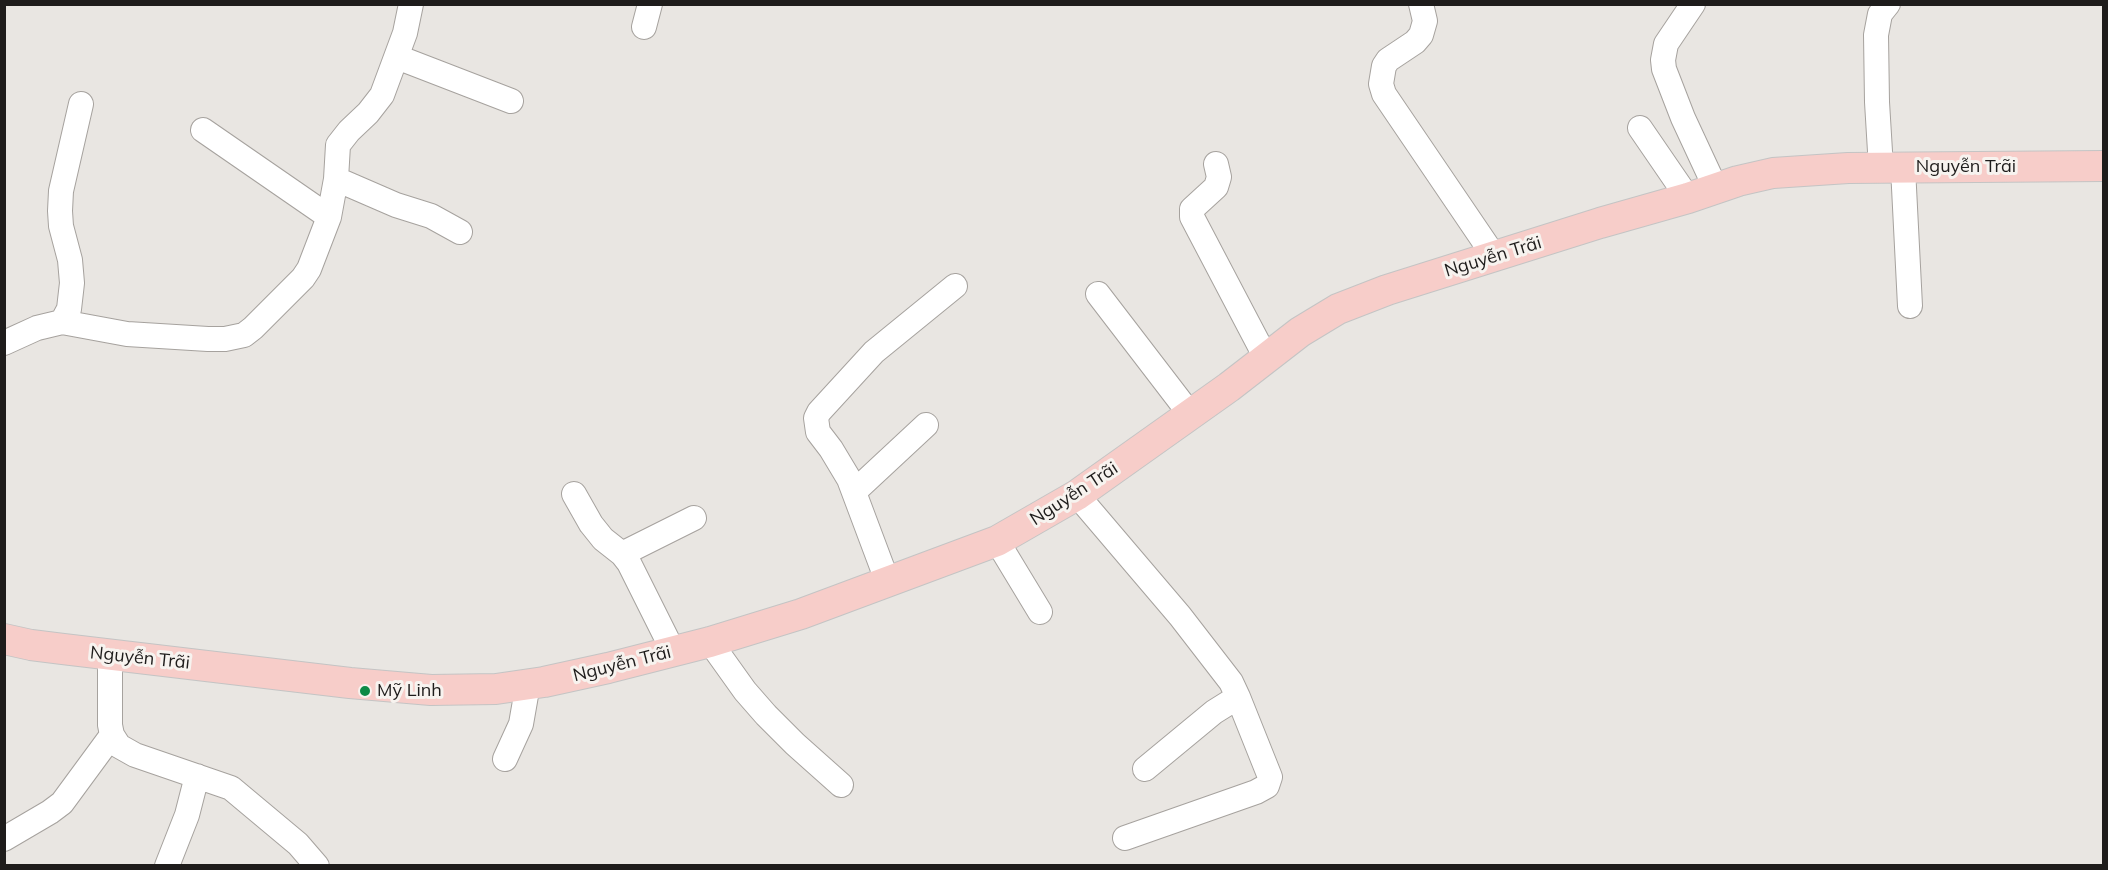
<!DOCTYPE html>
<html>
<head>
<meta charset="utf-8">
<style>
	body { margin:0 }
	#map { position:relative; width:2108px; height:870px; overflow:hidden; background:#e9e6e2; font-family:Mulish,sans-serif }
	canvas { display:block }
	.frame { position:absolute; inset:0; border:6px solid #1e1c1b; pointer-events:none }
</style>
</head>
<body>
<div id="map">
<canvas width="2108" height="870"></canvas>
<div class="frame"></div>
</div>
<script>
const context = document.querySelector('canvas').getContext('2d');
context.lineJoin = 'round';
function shape(rows) {
  const path = new Path2D();
  for (const r of rows) {
    path.moveTo(r[0], r[1]);
    for (let i = 2; i < r.length; i += 2) path.lineTo(r[i], r[i + 1]);
  }
  return path;
}
function stroke(path, color, width, dash) {
  context.strokeStyle = color;
  context.lineWidth = width;
  context.lineCap = dash ? 'butt' : 'round';
  context.setLineDash(dash || []);
  context.stroke(path);
}
function drawText(font, color, halo, rows, align = 'center') {
  context.font = font + ' Mulish,sans-serif';
  context.lineWidth = 6;
  context.setLineDash([]);
  context.textBaseline = 'middle';
  context.strokeStyle = halo;
  context.fillStyle = color;
  for (const [text, x, y, turn = 0] of rows) {
    context.save();
    context.translate(x, y);
    context.rotate((+turn || 0) * Math.PI / 180);
    context.textAlign = isNaN(turn) ? turn : align;
    if (halo) context.strokeText(text, 0, 0);
    context.fillText(text, 0, 0);
    context.restore();
  }
}
const minor = shape([
	[1421,4,1425,21,1421,35,1415,42,1388,60,1384,66,1381,84,1384,94,1494,256],
	[1693,4,1666,44,1663,60,1664,69,1683,118,1716,189],
	[644,27,650,4],
	[397,57,511,101],
	[1640,128,1688,198],
	[203,130,329,217],
	[1216,164,1219,177,1216,187,1192,209,1192,217,1266,358],
	[1881,168,1877,102,1876,35,1880,14,1888,4],
	[1903,168,1910,306],
	[336,179,396,205,431,216,460,232],
	[1098,294,1190,414],
	[62,322,69,309,72,283,70,260,61,226,60,211,61,191,81,104],
	[4,343,37,328,62,322,127,334,208,339,225,339,244,335,253,328,303,278,309,269,329,217,336,179,338,145,349,131,368,113,382,95,405,33,411,4],
	[854,492,926,425],
	[574,494,591,524,603,539,622,554,629,563,673,651],
	[1077,495,1180,616,1231,682,1238,697,1214,712,1145,769],
	[997,541,1040,612],
	[622,554,694,518],
	[888,583,849,479,831,449,818,432,816,418,819,412,874,352,955,286],
	[710,642,745,691,766,715,795,744,841,785],
	[110,654,110,725,112,735,119,746,135,755,231,788,298,844,317,866],
	[505,759,521,724,528,684],
	[1125,838,1256,792,1267,786,1270,777,1238,697],
	[4,839,50,812,62,803,112,735],
	[167,866,187,815,197,776]
]);
const major = shape([
	[4,639,31,645,63,649,350,683,431,690,496,689,544,682,608,668,710,642,801,614,997,541,1077,495,1229,387,1300,332,1338,309,1387,290,1600,223,1688,198,1738,181,1773,173,1848,168,2104,166]
]);
const markers = [
	[365,691,6,"#0d8a46"]
];
const streetNames = [
	["Nguyễn Trãi",1966,167],
	["Nguyễn Trãi",1493,257,-17],
	["Nguyễn Trãi",1074,494,-33],
	["Nguyễn Trãi",140,658,6],
	["Nguyễn Trãi",622,664,-14]
];
const poiNames = [
	["Mỹ Linh",377,691]
];
stroke(minor, '#a6a29e', 26);
stroke(major, '#c4c4c4', 32);
stroke(minor, '#fff', 24);
stroke(major, '#f7cdc9', 30);
for (const [x, y, r, color] of markers) {
  const dot = new Path2D();
  dot.arc(x, y, r, 0, 2 * Math.PI);
  context.fillStyle = color;
  context.fill(dot);
  stroke(dot, '#f7f3ef', 2);
}
drawText('18px', '#1e1c1b', '#f7f3ef', streetNames);
drawText('18px', '#1e1c1b', '#f7f3ef', poiNames, 'left');
</script>
</body>
</html>
